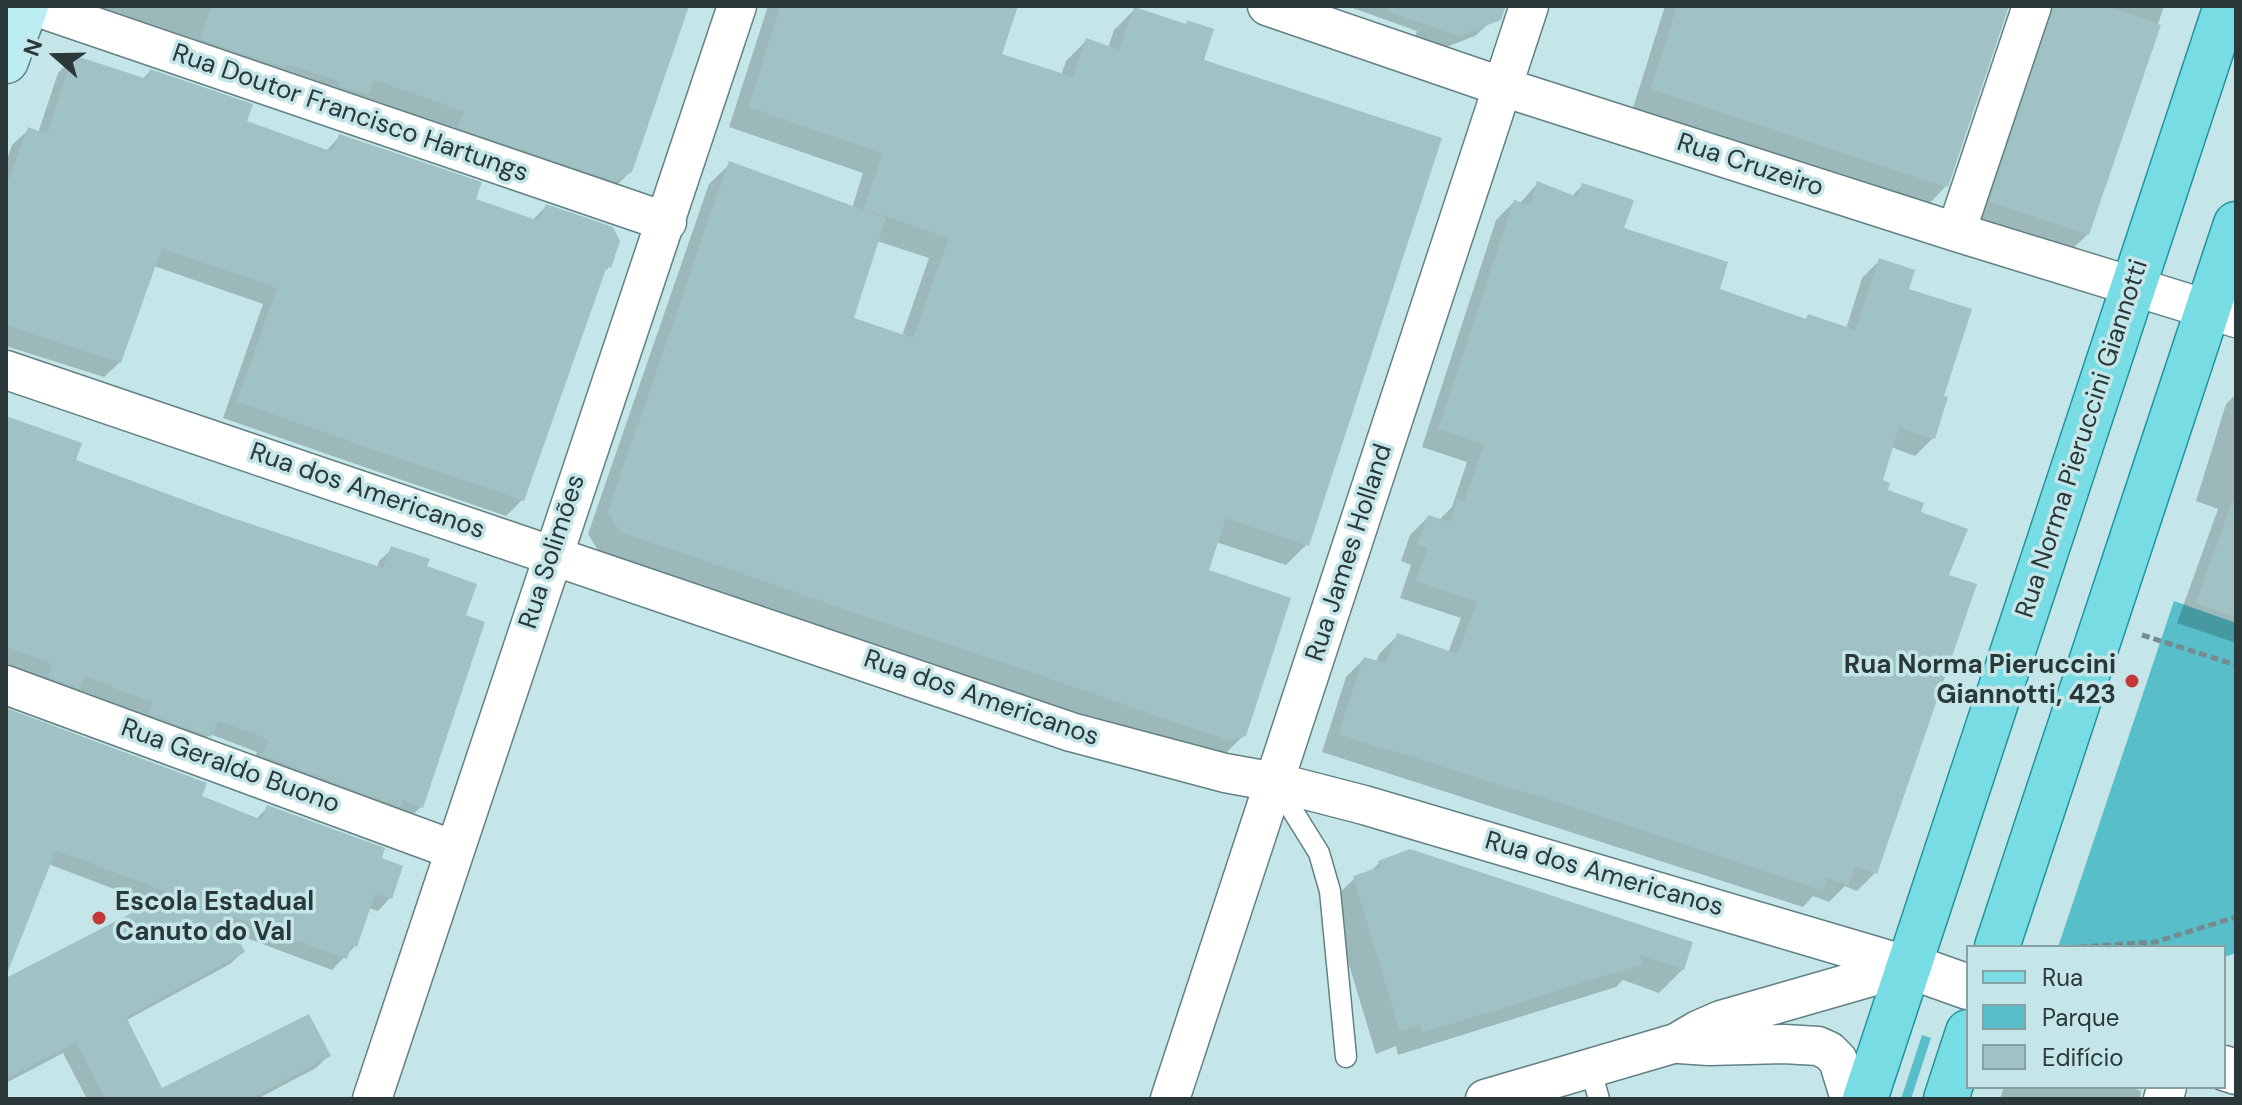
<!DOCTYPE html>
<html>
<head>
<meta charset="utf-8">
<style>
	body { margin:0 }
	#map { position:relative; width:2242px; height:1105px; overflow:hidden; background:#c4e6e9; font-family:"DM Sans",sans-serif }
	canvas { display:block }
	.frame { position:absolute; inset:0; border:8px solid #2a3839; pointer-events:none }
	.legend { position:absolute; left:1966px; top:945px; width:260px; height:144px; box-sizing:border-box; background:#c4e6e9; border:2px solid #86a0a3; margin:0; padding:10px 14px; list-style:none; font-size:24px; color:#2a3839 }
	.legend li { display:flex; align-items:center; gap:16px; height:40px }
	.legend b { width:40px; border:2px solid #86a0a3 }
	.north { position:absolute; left:16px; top:16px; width:80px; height:80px; -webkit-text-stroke:6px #c4e6e9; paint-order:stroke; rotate:290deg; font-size:22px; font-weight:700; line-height:32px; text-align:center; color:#2a3839 }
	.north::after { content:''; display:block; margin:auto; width:28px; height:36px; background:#2a3839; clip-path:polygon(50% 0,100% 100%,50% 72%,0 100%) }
</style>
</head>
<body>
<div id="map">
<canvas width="2242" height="1105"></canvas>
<div class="frame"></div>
<ul class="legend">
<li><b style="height:10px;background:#78dce5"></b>Rua</li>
<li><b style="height:22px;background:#58bfca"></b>Parque</li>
<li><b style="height:22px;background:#a1c2c5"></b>Edifício</li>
</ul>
<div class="north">N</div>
</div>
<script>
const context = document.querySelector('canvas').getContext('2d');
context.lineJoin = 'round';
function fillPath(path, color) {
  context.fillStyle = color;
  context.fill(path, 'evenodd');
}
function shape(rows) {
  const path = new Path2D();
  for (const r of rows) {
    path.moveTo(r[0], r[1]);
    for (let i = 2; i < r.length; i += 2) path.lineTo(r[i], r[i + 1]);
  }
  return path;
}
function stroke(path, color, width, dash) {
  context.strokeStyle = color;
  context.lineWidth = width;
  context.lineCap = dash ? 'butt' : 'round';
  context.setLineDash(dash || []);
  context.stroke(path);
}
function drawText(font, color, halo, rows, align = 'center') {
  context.font = font + ' "DM Sans",sans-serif';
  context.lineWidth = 7;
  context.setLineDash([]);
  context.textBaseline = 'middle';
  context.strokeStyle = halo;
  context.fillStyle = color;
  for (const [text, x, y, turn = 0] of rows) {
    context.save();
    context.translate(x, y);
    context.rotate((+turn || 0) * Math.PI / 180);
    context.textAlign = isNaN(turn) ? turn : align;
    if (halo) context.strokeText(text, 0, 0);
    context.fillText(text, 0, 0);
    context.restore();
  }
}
const green = shape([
	[2174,601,2236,623,2236,953,2224,957,2224,947,2058,947],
	[1922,1035,1931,1038,1911,1099,1901,1099]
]);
const shadow = shape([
	[83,6,687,6,631,171,614,188,444,144,450,127,363,97,351,110],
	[768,6,1016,6,1000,55,1061,75,1066,61,1087,40,1108,48,1114,30,1135,9,1201,61,1307,544,1286,565,1216,542,1207,572,1244,735,1223,756,1207,760,599,552,588,534,709,184,730,164,852,208,863,173,729,127],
	[877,241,929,258,902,336,851,319],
	[1347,6,1492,6,1488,24,1475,36,1446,47,1415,37,1417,31],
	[1665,6,2007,6,1946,186,1927,206,1633,108],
	[2023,6,2164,6,2088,234,2068,253,1972,221],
	[74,57,142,80,150,71,244,123,325,152,340,136,473,200,532,221,546,206,609,267,602,274,522,500,506,516,223,418,263,304,154,266,120,362,104,377,6,346,6,163,12,145,28,130,38,133,58,73],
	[1538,183,1571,197,1583,185,1621,229,1717,290,1805,320,1809,316,1846,329,1862,278,1879,261,1907,291,1942,397,1933,438,1915,456,1891,447,1880,481,1885,491,1918,513,1875,873,1857,891,1845,886,1829,902,1813,896,1803,907,1322,752,1346,677,1364,659,1376,662,1380,653,1398,635,1448,653,1461,618,1400,598,1411,565,1401,561,1410,535,1428,517,1440,519,1452,507,1467,462,1422,447,1496,220,1514,202,1519,204],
	[2236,394,2236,643,2177,623,2218,509,2196,501,2226,404],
	[6,419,73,462,259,529,377,568,379,561,392,549,425,567,463,616,421,807,408,819,251,768,257,752,210,734,196,748,142,715,76,689,65,700,36,690,41,677,6,664],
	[6,728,255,820,268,807,379,859,390,898,378,911,368,908,355,946,332,970,233,933,243,952,230,964,125,1021,161,1091,329,1055,316,1068,257,1099,87,1099,63,1053,6,1083,6,980,154,904,48,864,6,960],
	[1379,863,1683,969,1659,993,1623,980,1616,987,1398,1055,1396,1046,1376,1054,1330,902,1355,878,1369,873],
	[2004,1087,2129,1087,2141,1091,2140,1099,2000,1099]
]);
const building = shape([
	[212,6,689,6,632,172,614,181,458,128,464,111,374,80,369,95,339,86,340,82,287,64,285,68,200,39],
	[780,6,1018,6,1002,54,1073,77,1086,38,1120,50,1134,7,1186,24,1187,20,1214,29,1204,60,1442,138,1309,546,1226,518,1209,570,1291,598,1246,736,1229,740,620,532,608,512,729,161,886,218,854,318,913,338,949,238,864,209,883,153,749,107],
	[1388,6,1506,6,1501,20,1459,36,1387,11],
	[1677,6,2009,6,1948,187,1651,89],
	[2053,6,2105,6,2161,25,2089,235,1989,201],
	[73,55,147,79,150,69,253,104,247,121,333,152,339,134,482,182,476,199,539,221,546,204,613,227,620,241,611,268,607,266,524,501,237,402,277,288,162,248,121,363,6,325,6,187,28,127,47,134],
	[1537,181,1577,197,1582,183,1634,200,1624,228,1728,262,1720,289,1806,319,1808,314,1856,330,1879,258,1915,270,1909,289,1972,309,1944,396,1948,397,1935,439,1899,427,1883,480,1890,483,1888,490,1924,503,1921,512,1968,529,1949,575,1977,584,1877,874,1855,866,1848,885,1827,878,1822,890,1547,799,1338,734,1364,657,1386,663,1397,633,1458,654,1477,601,1416,581,1428,547,1417,544,1428,515,1450,522,1457,499,1464,502,1484,445,1438,429,1514,200,1530,205],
	[6,416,82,443,76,460,224,515,383,568,391,546,430,559,427,566,477,584,466,615,485,622,423,808,403,800,400,807,262,755,268,739,218,721,211,737,149,714,153,703,84,676,80,689,48,677,52,664,6,647],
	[2232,502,2236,502,2236,617,2196,603],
	[6,708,207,783,202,796,262,820,267,805,385,848,382,858,403,866,392,899,375,894,357,947,352,945,347,959,224,913,245,952,126,1017,162,1088,309,1014,331,1056,249,1099,105,1099,76,1042,6,1079,6,978,170,893,56,850,8,971,6,971],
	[1410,849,1693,942,1684,970,1639,954,1642,964,1422,1033,1420,1024,1400,1031,1353,876,1380,867,1378,861]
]);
const path = shape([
	[2142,635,2236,665],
	[2079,947,2155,942,2236,917]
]);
const service = shape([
	[1276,784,1319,853,1330,891,1346,1057],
	[1590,1068,1599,1099]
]);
const minor = shape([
	[34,6,667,222],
	[1267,6,1503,87,1956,232,2236,318],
	[1956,232,2032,6],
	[6,370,1071,732,1225,773,1275,782,1364,805,1909,966],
	[6,685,454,850],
	[1679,1044,1709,1046,1784,1044,1818,1046,1829,1051,1838,1060,1850,1099],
	[372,1099,737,6],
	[1170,1099,1529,6],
	[1485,1099,1676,1043,1698,1030,1721,1020,1909,966],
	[2163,1099,2167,1087]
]);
const tertiary = shape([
	[1909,966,1968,987],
	[2224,1068,2236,1072]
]);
const secondary = shape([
	[6,61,26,6]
]);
const primary = shape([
	[1997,947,2236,224],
	[1865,1099,2226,6],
	[1946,1099,1968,1032]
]);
const markers = [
	[2132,681,8,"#c53639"],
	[99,918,8,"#c53639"]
];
const streetNames = [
	["Rua Doutor Francisco Hartungs",350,114,19],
	["Rua Cruzeiro",1750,166,18],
	["Rua Norma Pieruccini Giannotti",2083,439,-72],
	["Rua dos Americanos",367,492,19],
	["Rua Solimões",553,552,-72],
	["Rua James Holland",1350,553,-72],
	["Rua dos Americanos",981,699,19],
	["Rua Geraldo Buono",230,767,20],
	["Rua dos Americanos",1604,875,16]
];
const poiNames = [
	["Rua Norma Pieruccini",2116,666],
	["Giannotti, 423",2116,696],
	["Escola Estadual",115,903,"left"],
	["Canuto do Val",115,933,"left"]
];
fillPath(green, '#58bfca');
fillPath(shadow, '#0003');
fillPath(building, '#a1c2c5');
stroke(service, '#628184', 23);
stroke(minor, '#628184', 41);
stroke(tertiary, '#628184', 47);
stroke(secondary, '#628184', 47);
stroke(primary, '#22939d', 47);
stroke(path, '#758c8e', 5, [8, 4]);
stroke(service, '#fff', 20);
stroke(minor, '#fff', 38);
stroke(tertiary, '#fff', 44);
stroke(secondary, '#bcedf2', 44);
stroke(primary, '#78dce5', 44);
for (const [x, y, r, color] of markers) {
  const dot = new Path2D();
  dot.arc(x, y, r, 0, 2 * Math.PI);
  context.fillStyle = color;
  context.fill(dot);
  stroke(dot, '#c4e6e9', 3);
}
drawText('26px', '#2a3839', '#c4e6e9', streetNames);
drawText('bold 26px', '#2a3839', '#c4e6e9', poiNames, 'right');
</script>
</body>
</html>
